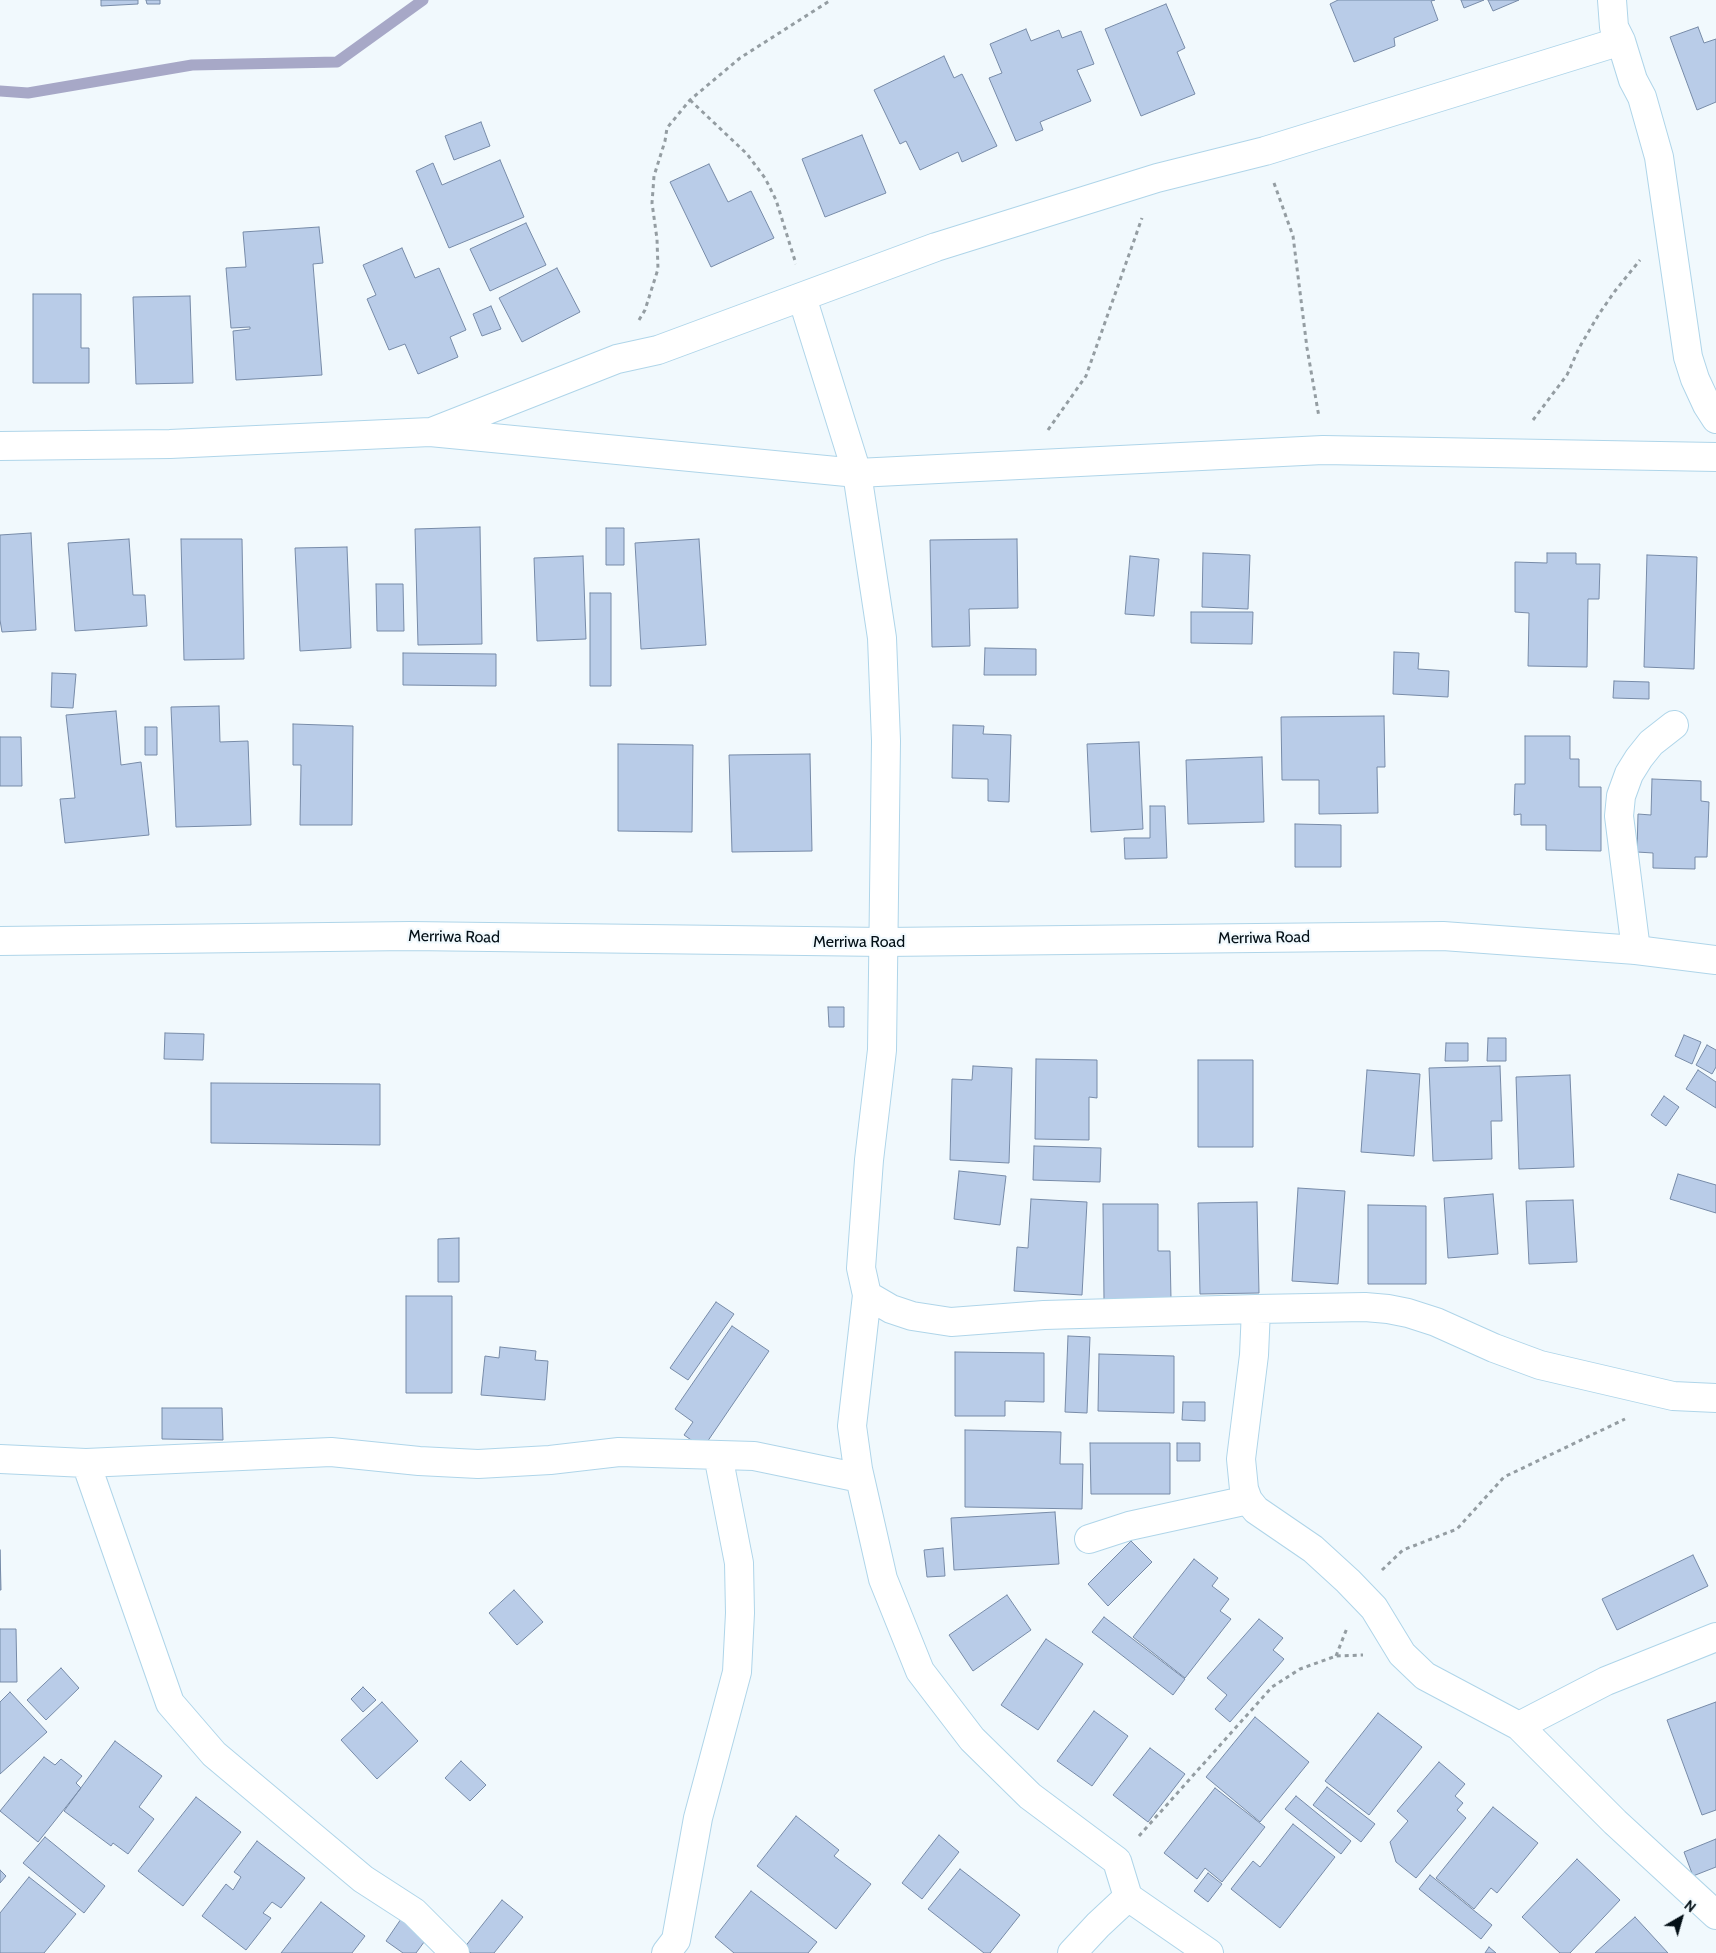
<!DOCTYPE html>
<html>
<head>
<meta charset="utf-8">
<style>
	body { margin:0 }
	#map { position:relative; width:1716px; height:1953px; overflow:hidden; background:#f1f9fd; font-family:Cabin,sans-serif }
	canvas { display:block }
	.north { position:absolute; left:1656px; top:1893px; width:50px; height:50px; -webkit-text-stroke:4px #f1f9fd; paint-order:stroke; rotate:38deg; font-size:14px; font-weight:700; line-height:20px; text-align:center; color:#030f16 }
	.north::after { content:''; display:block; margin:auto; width:18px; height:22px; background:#030f16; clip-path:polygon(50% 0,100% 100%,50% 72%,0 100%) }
</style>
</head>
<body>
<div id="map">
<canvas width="1716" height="1953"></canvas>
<div class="north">N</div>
</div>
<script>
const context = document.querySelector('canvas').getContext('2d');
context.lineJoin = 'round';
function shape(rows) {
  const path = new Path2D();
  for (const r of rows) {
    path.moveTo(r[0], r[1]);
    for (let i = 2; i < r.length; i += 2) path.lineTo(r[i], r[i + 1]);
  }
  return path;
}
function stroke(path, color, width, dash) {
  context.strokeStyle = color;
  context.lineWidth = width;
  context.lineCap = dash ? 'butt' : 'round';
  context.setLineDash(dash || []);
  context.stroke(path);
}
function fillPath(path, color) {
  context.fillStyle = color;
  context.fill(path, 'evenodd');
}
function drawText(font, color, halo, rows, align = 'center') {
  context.font = font + ' Cabin,sans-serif';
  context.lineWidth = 4.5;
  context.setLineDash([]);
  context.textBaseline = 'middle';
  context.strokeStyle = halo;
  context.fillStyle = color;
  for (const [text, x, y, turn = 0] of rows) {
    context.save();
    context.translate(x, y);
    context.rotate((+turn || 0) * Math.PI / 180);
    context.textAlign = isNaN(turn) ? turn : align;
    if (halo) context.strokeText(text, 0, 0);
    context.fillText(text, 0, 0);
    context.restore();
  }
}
const stream = shape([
	[0,91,28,93,192,65,337,62,423,0]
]);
const building = shape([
	[101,0,138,0,138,4,101,6,101,0],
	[146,0,160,0,160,4,147,4,146,0],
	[1338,0,1435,0,1431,1,1438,20,1394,38,1395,46,1354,62,1330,4,1338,0],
	[1461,0,1484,0,1464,8,1461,0],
	[1488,0,1519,0,1493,11,1488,0],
	[1166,4,1185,48,1177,52,1195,94,1141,116,1105,29,1166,4],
	[1698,27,1704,43,1716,39,1716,102,1697,110,1670,37,1698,27],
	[1026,29,1031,41,1059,30,1062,38,1081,31,1094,64,1077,70,1091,101,1040,122,1043,130,1016,141,989,78,1002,73,990,44,1026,29],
	[944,56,954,78,962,74,997,146,962,162,958,152,920,170,906,141,900,144,874,90,944,56],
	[481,122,490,146,454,160,445,136,481,122],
	[862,135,886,193,825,217,802,159,862,135],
	[500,160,524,217,449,248,416,171,433,163,442,185,500,160],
	[709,164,728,202,751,191,774,238,711,267,670,182,709,164],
	[526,223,546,265,490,291,470,249,526,223],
	[319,227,323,263,313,264,322,375,236,380,233,331,250,329,250,327,231,328,226,268,246,267,243,232,319,227],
	[402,248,415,278,439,268,466,330,450,337,458,357,418,374,405,344,389,350,367,299,376,295,363,265,402,248],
	[557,268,580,312,522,342,499,298,557,268],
	[33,294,81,294,81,348,89,348,89,383,33,383,33,294],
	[190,296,193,383,136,384,133,297,190,296],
	[491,306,501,329,482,336,473,314,491,306],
	[480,527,482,644,418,645,415,529,480,527],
	[606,528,624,528,624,565,606,565,606,528],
	[31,533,36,630,2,632,0,620,0,535,31,533],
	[129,539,133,595,145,595,147,626,75,631,68,543,129,539],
	[181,539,242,539,244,659,184,660,181,539],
	[699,539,706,645,641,649,635,543,699,539],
	[1017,539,1018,608,969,609,970,646,932,647,930,540,1017,539],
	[347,547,351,648,300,651,295,548,347,547],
	[1203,553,1250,555,1248,609,1202,607,1203,553],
	[1547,553,1576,553,1576,564,1600,564,1599,599,1588,599,1587,667,1528,666,1529,613,1515,612,1515,562,1547,563,1547,553],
	[1647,555,1697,557,1694,669,1644,667,1647,555],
	[583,556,586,639,537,641,534,558,583,556],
	[1130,556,1159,559,1154,616,1125,614,1130,556],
	[376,584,403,584,404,631,377,631,376,584],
	[590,593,611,593,611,686,590,686,590,593],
	[1191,612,1253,612,1252,644,1191,643,1191,612],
	[985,648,1036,649,1036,675,984,675,985,648],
	[1394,652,1419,653,1418,669,1449,671,1448,697,1393,694,1394,652],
	[403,653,496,654,496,686,403,685,403,653],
	[52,673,76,674,73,708,51,707,52,673],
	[1614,681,1649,682,1649,699,1613,698,1614,681],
	[219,706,220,742,248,741,251,825,176,827,171,707,219,706],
	[116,711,121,765,141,762,149,835,65,843,60,799,75,798,66,715,116,711],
	[1384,716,1385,767,1377,767,1378,813,1319,814,1319,780,1282,780,1281,717,1384,716],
	[293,724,353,726,352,825,300,825,301,765,293,765,293,724],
	[953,725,984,726,983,734,1011,735,1009,802,988,801,988,779,952,778,953,725],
	[145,727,157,727,157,755,145,755,145,727],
	[1525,736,1570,736,1570,759,1579,759,1579,787,1601,787,1601,851,1546,850,1546,825,1521,825,1521,814,1514,815,1515,784,1525,784,1525,736],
	[0,737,21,737,22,786,0,786,0,737],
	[1139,742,1143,829,1091,832,1087,744,1139,742],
	[618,744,693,745,692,832,618,831,618,744],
	[810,754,812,851,732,852,729,755,810,754],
	[1262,757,1264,822,1188,824,1186,760,1262,757],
	[1652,779,1701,781,1701,801,1709,802,1707,857,1695,857,1695,869,1653,868,1653,853,1637,852,1638,814,1651,815,1652,779],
	[1150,806,1165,806,1167,858,1125,859,1124,838,1150,838,1150,806],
	[1295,824,1341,825,1341,867,1295,867,1295,824],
	[828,1007,844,1007,844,1027,829,1027,828,1007],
	[165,1033,204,1034,203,1060,164,1059,165,1033],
	[1684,1035,1701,1042,1692,1064,1675,1056,1684,1035],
	[1488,1038,1506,1038,1506,1061,1487,1061,1488,1038],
	[1446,1043,1468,1043,1468,1061,1445,1061,1446,1043],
	[1707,1045,1716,1050,1716,1067,1712,1074,1696,1065,1707,1045],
	[1036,1059,1097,1060,1097,1098,1089,1097,1089,1140,1035,1139,1036,1059],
	[1198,1060,1253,1060,1253,1147,1198,1147,1198,1060],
	[973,1066,1012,1068,1009,1163,950,1160,952,1079,972,1080,973,1066],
	[1500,1066,1502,1121,1491,1121,1492,1159,1433,1161,1429,1068,1500,1066],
	[1367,1070,1420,1074,1414,1156,1361,1152,1367,1070],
	[1698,1070,1716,1082,1716,1108,1686,1089,1698,1070],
	[1570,1075,1574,1167,1519,1169,1516,1077,1570,1075],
	[211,1083,380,1084,380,1145,211,1143,211,1083],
	[1664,1096,1679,1107,1666,1126,1651,1115,1664,1096],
	[1034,1146,1101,1148,1100,1182,1033,1180,1034,1146],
	[959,1171,1006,1176,1000,1225,954,1219,959,1171],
	[1678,1174,1716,1185,1716,1213,1670,1199,1678,1174],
	[1298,1188,1345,1191,1338,1284,1292,1281,1298,1188],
	[1493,1194,1498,1254,1448,1258,1444,1198,1493,1194],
	[1031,1199,1087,1202,1082,1295,1014,1291,1017,1247,1028,1248,1031,1199],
	[1573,1200,1577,1262,1529,1264,1526,1201,1573,1200],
	[1257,1202,1259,1293,1200,1294,1198,1203,1257,1202],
	[1103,1204,1158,1204,1158,1251,1170,1251,1171,1299,1104,1300,1103,1204],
	[1368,1205,1426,1206,1426,1284,1368,1284,1368,1205],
	[459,1238,459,1282,438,1282,438,1239,459,1238],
	[406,1296,452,1296,452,1393,406,1393,406,1296],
	[716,1302,734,1314,688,1380,670,1368,716,1302],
	[732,1326,769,1351,703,1448,684,1435,693,1422,675,1409,732,1326],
	[1068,1336,1090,1337,1087,1413,1065,1412,1068,1336],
	[500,1347,536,1351,535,1360,548,1361,545,1400,481,1395,485,1356,499,1358,500,1347],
	[955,1352,1044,1353,1044,1402,1005,1401,1005,1416,955,1416,955,1352],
	[1099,1354,1174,1356,1174,1413,1098,1411,1099,1354],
	[1183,1402,1205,1402,1205,1421,1182,1420,1183,1402],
	[162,1408,222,1408,223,1440,162,1439,162,1408],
	[965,1430,1061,1432,1060,1464,1083,1464,1082,1509,965,1507,965,1430],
	[1090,1443,1170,1443,1170,1494,1091,1494,1090,1443],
	[1177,1443,1200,1443,1200,1461,1177,1461,1177,1443],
	[1055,1512,1059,1564,954,1570,951,1518,1055,1512],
	[1131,1541,1152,1562,1108,1606,1088,1584,1131,1541],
	[943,1548,945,1576,927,1577,924,1550,943,1548],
	[0,1550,1,1590,0,1590,0,1550],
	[1693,1555,1708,1586,1617,1630,1602,1599,1693,1555],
	[1194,1559,1218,1578,1212,1586,1229,1599,1220,1611,1231,1619,1185,1678,1133,1637,1194,1559],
	[514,1590,543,1622,517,1645,489,1613,514,1590],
	[1007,1595,1031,1630,973,1671,949,1635,1007,1595],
	[1104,1617,1185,1679,1173,1695,1092,1632,1104,1617],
	[1259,1619,1283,1638,1273,1650,1284,1659,1230,1722,1215,1709,1227,1695,1207,1678,1259,1619],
	[0,1629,16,1629,17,1682,0,1682,0,1629],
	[1046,1639,1083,1664,1038,1730,1001,1705,1046,1639],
	[61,1668,79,1688,46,1720,27,1700,61,1668],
	[363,1687,376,1700,363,1712,351,1699,363,1687],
	[10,1692,47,1732,0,1774,0,1702,10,1692],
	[382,1702,418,1741,377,1779,341,1740,382,1702],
	[1716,1702,1716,1810,1702,1815,1667,1720,1716,1702],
	[1094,1711,1128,1736,1092,1786,1057,1761,1094,1711],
	[1378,1713,1422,1747,1369,1815,1325,1781,1378,1713],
	[1255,1717,1309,1762,1260,1822,1206,1777,1255,1717],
	[115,1741,162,1776,139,1807,154,1819,128,1854,113,1843,111,1846,64,1811,115,1741],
	[1150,1748,1185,1774,1148,1822,1113,1795,1150,1748],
	[44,1757,55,1765,61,1759,82,1776,76,1783,81,1788,38,1842,0,1811,44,1757],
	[461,1761,486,1785,470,1801,445,1778,461,1761],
	[1439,1762,1465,1784,1455,1796,1463,1803,1457,1810,1466,1818,1416,1878,1396,1862,1390,1842,1408,1821,1397,1811,1439,1762],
	[1327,1787,1375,1824,1361,1842,1313,1805,1327,1787],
	[1215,1788,1265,1827,1222,1882,1205,1868,1197,1879,1164,1853,1215,1788],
	[1296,1796,1351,1841,1341,1854,1285,1809,1296,1796],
	[196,1797,241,1832,183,1906,138,1871,196,1797],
	[1493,1807,1538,1843,1497,1893,1491,1888,1474,1909,1436,1878,1493,1807],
	[796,1816,839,1850,834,1856,871,1884,836,1929,757,1866,796,1816],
	[1293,1824,1335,1857,1280,1928,1231,1889,1253,1861,1260,1867,1293,1824],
	[939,1835,959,1852,922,1899,902,1883,939,1835],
	[45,1837,105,1886,84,1913,23,1863,45,1837],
	[1716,1839,1716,1867,1693,1876,1684,1852,1716,1839],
	[257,1841,305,1878,281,1908,272,1902,263,1913,271,1918,246,1950,202,1916,226,1884,233,1890,241,1877,234,1872,257,1841],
	[1577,1859,1620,1900,1570,1953,1560,1953,1522,1917,1577,1859],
	[960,1869,1020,1915,990,1953,984,1953,928,1909,960,1869],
	[0,1870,6,1876,0,1883,0,1870],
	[1208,1873,1222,1884,1208,1902,1194,1891,1208,1873],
	[1430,1875,1492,1925,1481,1939,1419,1889,1430,1875],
	[29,1877,76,1914,44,1953,0,1953,0,1913,29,1877],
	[751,1891,817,1942,808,1953,734,1953,715,1937,751,1891],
	[502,1900,523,1917,494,1953,471,1953,464,1948,502,1900],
	[321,1902,365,1936,352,1953,281,1953,321,1902],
	[1635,1917,1668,1953,1595,1953,1635,1917],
	[401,1919,427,1938,416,1953,403,1953,386,1941,401,1919],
	[1489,1947,1496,1953,1485,1953,1489,1947]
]);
const path = shape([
	[690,100,747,154,765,178,776,200,796,264],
	[1274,183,1293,236,1307,348,1319,417],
	[639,320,645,310,658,269,657,239,652,203,654,176,665,141,667,128,690,100,740,58,831,0],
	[1533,420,1567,375,1579,348,1599,314,1615,291,1640,260],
	[1048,430,1086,376,1142,218],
	[1382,1570,1403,1550,1457,1529,1504,1477,1625,1419],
	[1336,1656,1347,1628],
	[1139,1836,1272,1687,1300,1669,1336,1656,1363,1655]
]);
const minor = shape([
	[1612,0,1614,27,1621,41,1633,80,1642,97,1659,157,1688,357,1695,379,1707,405,1716,419],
	[802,297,857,473,882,638,886,741,882,1050,869,1160,861,1268,867,1295,891,1309,912,1316,951,1322,1044,1315,1256,1309,1365,1307,1388,1309,1408,1313,1436,1322,1494,1348,1540,1365,1673,1396,1716,1398],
	[434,431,617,359,658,350,936,247,1157,178,1265,151,1621,41],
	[0,446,170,444,430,432,857,473,1323,450,1716,457],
	[1636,950,1619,816,1621,796,1629,774,1639,758,1651,743,1674,725],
	[867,1295,852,1426,858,1469,883,1579,920,1671,972,1739,1030,1796,1117,1861,1128,1897,1209,1953],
	[1256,1309,1254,1355,1241,1459,1244,1489,1248,1500,1256,1510,1313,1549,1348,1581,1374,1608,1402,1654,1425,1676,1519,1726,1615,1822,1716,1915],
	[0,1459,86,1463,331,1452,419,1461,478,1464,550,1460,619,1452,754,1456,860,1478],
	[86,1463,170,1703,214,1754,363,1879,414,1912,455,1953],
	[1089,1539,1129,1526,1248,1500],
	[1519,1726,1606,1681,1716,1637],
	[666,1953,676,1940,698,1818,737,1672,740,1613,739,1563,718,1455],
	[1072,1953,1098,1925,1128,1897]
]);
const tertiary = shape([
	[0,941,410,936,884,942,1443,936,1636,950,1716,960]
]);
const streetNames = [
	["Merriwa Road",454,937,1],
	["Merriwa Road",1264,938,-1],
	["Merriwa Road",859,942]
];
stroke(stream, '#a7a8c7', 11);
fillPath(building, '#b9cce8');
stroke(building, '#778ba8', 1);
stroke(minor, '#afd5e9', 30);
stroke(tertiary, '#afd5e9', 30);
stroke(path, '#949da2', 3, [4, 4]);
stroke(minor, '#fff', 28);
stroke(tertiary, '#fff', 28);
drawText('16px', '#030f16', '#f1f9fd', streetNames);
</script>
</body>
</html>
